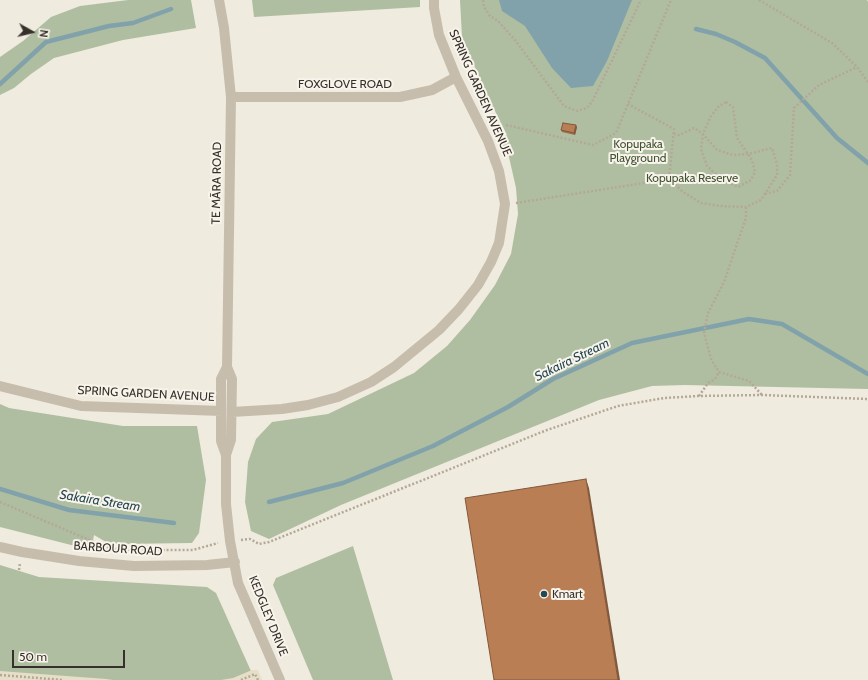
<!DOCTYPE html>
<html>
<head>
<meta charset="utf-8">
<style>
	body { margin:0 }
	#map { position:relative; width:868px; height:680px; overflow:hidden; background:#f0ebdf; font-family:Cabin,sans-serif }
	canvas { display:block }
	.north { position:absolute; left:12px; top:12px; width:40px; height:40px; -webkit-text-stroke:3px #f8f4eb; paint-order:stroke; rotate:98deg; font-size:11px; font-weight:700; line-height:16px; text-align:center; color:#36302a }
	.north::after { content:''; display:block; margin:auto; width:14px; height:18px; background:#36302a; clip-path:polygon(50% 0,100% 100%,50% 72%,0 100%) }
	.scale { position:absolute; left:12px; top:650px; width:113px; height:18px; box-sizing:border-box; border:2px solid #36302a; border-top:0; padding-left:5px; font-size:12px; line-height:14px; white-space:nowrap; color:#36302a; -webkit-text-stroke:3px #f8f4eb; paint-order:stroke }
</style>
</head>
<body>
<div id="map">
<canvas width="868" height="680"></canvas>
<div class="north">N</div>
<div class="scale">50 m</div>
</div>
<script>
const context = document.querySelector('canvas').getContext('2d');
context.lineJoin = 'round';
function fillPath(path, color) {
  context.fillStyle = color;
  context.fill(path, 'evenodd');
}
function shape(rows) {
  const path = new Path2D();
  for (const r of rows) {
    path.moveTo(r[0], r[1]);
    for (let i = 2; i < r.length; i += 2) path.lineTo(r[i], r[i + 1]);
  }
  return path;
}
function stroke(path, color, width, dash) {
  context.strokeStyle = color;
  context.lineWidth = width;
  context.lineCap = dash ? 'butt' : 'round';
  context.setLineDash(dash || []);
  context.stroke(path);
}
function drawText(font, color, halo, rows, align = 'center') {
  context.font = font + ' Cabin,sans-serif';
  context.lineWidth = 4;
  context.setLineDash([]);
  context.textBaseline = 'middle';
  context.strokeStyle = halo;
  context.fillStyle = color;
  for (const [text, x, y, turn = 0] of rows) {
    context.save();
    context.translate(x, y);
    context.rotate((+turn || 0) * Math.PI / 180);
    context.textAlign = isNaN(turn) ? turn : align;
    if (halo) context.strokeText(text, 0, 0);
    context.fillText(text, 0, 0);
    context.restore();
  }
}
const green = shape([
	[128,0,191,0,196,28,123,40,54,58,31,74,14,88,0,95,0,57,23,41,51,17,80,6],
	[252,0,420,0,420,7,254,17],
	[460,0,867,0,868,2,868,389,685,385,652,386,599,400,341,505,269,539,251,531,245,502,248,462,256,439,272,422,328,414,414,373,447,346,470,320,495,285,511,254,518,214,516,188,509,157,500,139,507,135,485,91,462,37],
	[0,404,9,408,123,426,197,426,206,480,199,533,192,543,119,544,106,542,94,535,91,550,0,527],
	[353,546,393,680,313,680,273,585,276,578],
	[0,565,39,577,207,587,216,593,255,680,0,680]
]);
const plaza = shape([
	[252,670,258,670,262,680,221,680,233,678],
	[0,671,106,679,113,680,0,680]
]);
const water = shape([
	[499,0,632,0,607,61,593,86,571,88,552,68,525,26,502,11]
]);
const stream = shape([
	[696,29,716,34,735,42,765,58,837,138,868,163],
	[0,84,46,42,109,26,133,23,171,9],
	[0,489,69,510,174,523],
	[269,502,343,483,433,446,508,407,553,379,632,343,749,319,782,324,868,374]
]);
const path = shape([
	[483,0,484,7,490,16,498,21,515,40,564,106,577,111,587,108,592,102,641,0],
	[759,0,832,43,857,67,868,82],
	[726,102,733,107,737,138,752,160,755,172,751,180,738,187,721,179,707,166,701,149,703,134,711,116,719,106,726,102],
	[506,125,593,145,616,133,671,0],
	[669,179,683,192,701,203,720,206,746,207,761,200,777,175,777,164,772,148,748,154,733,155,717,150,703,134,694,128,679,135,674,134],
	[765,194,777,191,790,175,794,108,819,85,857,67],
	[516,203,669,179,674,129,628,104],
	[746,207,746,218,739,238,724,282,708,313,704,333,711,359,719,372,749,381,762,395],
	[699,396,708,383,715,379,719,372],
	[0,502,106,547,122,550,193,550,218,543],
	[241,540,250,539,259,544,269,542,547,430,618,406,664,398,699,396,762,395,868,399],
	[19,570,20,563],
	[0,675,63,680],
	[241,680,255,674,258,680]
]);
const street = shape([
	[219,0,224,28,231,97,227,367,221,379,221,441,226,455],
	[231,97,400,97,432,90,456,77],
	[227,367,232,379,231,440,226,455,226,504,230,541,238,583,280,680],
	[0,386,81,406,221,411],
	[232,412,282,409,308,405,338,397,371,382,394,367,439,330,459,309,478,285,491,262,499,243,505,204,499,171,488,141,456,77,439,35,434,8,434,0],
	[0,547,22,552,79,561,134,566,207,565,235,562]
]);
const wall = shape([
	[577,127,575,135,562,132,561,130]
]);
const shadedWall = shape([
	[576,125,577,127,575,135,574,133],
	[586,479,589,488,620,680,618,680]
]);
const building = shape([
	[563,123,576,125,574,133,561,130,563,123],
	[586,479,618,680,494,680,465,498,586,479]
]);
const markers = [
	[544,594,4,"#244854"]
];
const streetNames = [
	["FOXGLOVE ROAD",345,84],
	["SPRING GARDEN AVENUE",480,93,66],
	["TE MĀRA ROAD",217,183,-89],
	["SPRING GARDEN AVENUE",146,394,3],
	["BARBOUR ROAD",118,549,4],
	["KEDGLEY DRIVE",268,616,68]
];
const parkNames = [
	["Kopupaka",638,144],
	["Playground",638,158],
	["Kopupaka Reserve",692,178]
];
const poiNames = [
	["Kmart",552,594]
];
const waterNames = [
	["Sakaira Stream",572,360,-26],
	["Sakaira Stream",100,501,9]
];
fillPath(green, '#afbea1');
fillPath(plaza, '#e7dec8');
fillPath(water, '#81a2aa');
stroke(stream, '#81a2aa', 4.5);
stroke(path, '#b3a897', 2.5, [2, 2]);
stroke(street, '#c7bdac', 10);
fillPath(wall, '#9f6c48');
fillPath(shadedWall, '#82583b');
fillPath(building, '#b97e54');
stroke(building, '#82583b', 1);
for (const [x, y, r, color] of markers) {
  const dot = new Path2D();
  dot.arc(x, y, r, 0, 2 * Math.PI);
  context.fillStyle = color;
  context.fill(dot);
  stroke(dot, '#f8f4eb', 1.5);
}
drawText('12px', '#36302a', '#f8f4eb', streetNames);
drawText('12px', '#405231', '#f8f4eb', parkNames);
drawText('12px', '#36302a', '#f8f4eb', poiNames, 'left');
drawText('italic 13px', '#244854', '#f8f4eb', waterNames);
</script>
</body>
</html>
